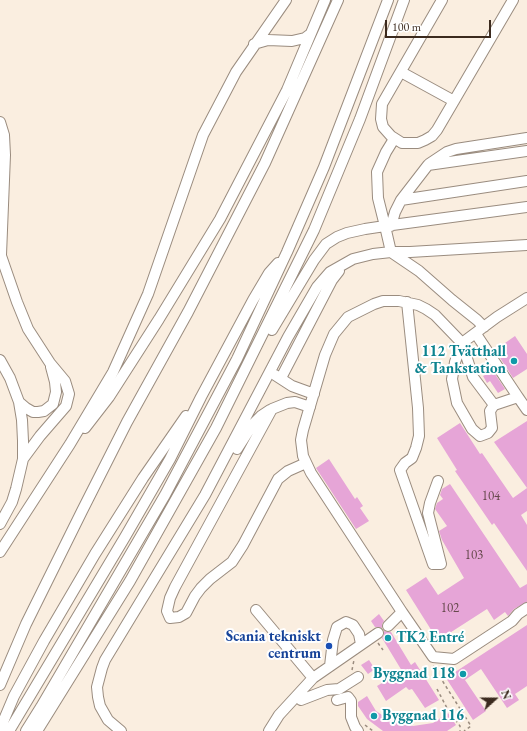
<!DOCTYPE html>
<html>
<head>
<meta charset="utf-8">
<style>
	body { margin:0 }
	#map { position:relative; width:527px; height:731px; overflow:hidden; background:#faeee0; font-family:"EB Garamond",serif }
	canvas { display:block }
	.north { position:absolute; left:475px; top:679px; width:40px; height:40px; -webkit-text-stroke:3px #fff; paint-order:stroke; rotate:69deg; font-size:11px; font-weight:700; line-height:16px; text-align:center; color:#3b2a1e }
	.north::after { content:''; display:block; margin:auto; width:14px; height:18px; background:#3b2a1e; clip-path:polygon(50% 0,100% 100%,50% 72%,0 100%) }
	.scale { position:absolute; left:385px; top:20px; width:106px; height:18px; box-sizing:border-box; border:2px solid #3b2a1e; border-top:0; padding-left:5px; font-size:12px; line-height:14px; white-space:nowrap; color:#3b2a1e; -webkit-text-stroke:3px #fff; paint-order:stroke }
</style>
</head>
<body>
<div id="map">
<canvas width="527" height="731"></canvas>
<div class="north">N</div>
<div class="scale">100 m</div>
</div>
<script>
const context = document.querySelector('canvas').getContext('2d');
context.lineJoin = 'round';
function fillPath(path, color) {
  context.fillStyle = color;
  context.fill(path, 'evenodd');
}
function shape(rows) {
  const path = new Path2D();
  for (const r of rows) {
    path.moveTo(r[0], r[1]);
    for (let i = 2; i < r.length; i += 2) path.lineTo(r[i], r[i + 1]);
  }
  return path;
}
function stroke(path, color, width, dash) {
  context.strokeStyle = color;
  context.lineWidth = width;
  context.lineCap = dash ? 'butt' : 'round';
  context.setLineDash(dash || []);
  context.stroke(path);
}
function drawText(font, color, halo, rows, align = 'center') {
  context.font = font + ' "EB Garamond",serif';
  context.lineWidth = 4;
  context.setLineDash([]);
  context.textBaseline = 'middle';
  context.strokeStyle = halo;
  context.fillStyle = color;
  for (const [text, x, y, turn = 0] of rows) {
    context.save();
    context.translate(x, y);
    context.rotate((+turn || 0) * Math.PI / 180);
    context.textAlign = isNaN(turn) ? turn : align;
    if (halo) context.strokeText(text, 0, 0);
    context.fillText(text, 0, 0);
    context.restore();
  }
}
const building = shape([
	[515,336,527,354,527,369,513,378,495,350],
	[493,371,505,389,498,393,490,381,487,383,483,376],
	[527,421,527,511,521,515,527,525,527,571,494,523,492,525,455,471,457,470,437,438,460,423,480,454,482,453,513,498,527,488,494,442],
	[329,459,355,499,357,497,363,506,360,508,369,521,356,529,316,468],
	[450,484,520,588,527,584,527,602,514,609,508,616,505,612,494,620,487,609,445,636,447,639,440,644,406,590,426,577,438,595,464,578,442,540,439,531,447,526,435,509,437,503,443,499,440,495,442,489],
	[379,614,384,621,382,624,382,628,378,627,375,627,371,621],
	[527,625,527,686,515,694,519,700,507,708,481,669,465,680,486,711,473,720,446,678],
	[384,631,387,632,391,632,411,665,415,662,439,700,425,708,412,689,409,690,406,687,386,701,377,686,402,671,382,638,384,635],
	[369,660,375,669,368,674,361,665],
	[367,696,376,711,393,722,413,726,433,723,448,713,456,725,447,731,383,731,367,719,358,706,358,702]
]);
const path = shape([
	[378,643,383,650],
	[433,666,471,726,464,731],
	[352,670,354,660],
	[437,689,448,710,460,726,460,731],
	[365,725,373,731]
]);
const minor = shape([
	[442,0,382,104,381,119,383,127,391,136,402,143,418,143,425,140,432,136,437,130,513,0],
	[254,44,268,40,292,41,305,38,309,35],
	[401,72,454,101],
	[0,122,4,135,5,155,1,255],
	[429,164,447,152,456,149,527,138],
	[401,200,527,181],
	[391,226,395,212,401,200,428,165,527,151],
	[0,253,17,302,28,329,50,363,65,381,69,394,66,406,40,436,23,459],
	[407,302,418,408,419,436,416,448,412,458,405,463,400,470,433,564,441,564,428,513,430,503,438,481],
	[484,327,477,320,452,300,419,271,391,252,385,226,527,207],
	[272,330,314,260,326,244,337,237,347,233,365,229,385,226,378,198,377,172,386,152,394,139],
	[0,360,10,378,19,402,22,420,23,441,23,459,16,489,12,502,0,524],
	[275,375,292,386,314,394],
	[281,378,332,280,339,271],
	[518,397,527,410],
	[19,402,26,408,33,412,38,412,44,411,53,404,56,392,55,382,51,367],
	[494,405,473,377,462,343,497,317,527,298],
	[85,428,109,397,159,319,220,219,287,90,325,0],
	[237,449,253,424,261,416,270,410],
	[306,463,288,471,278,479,243,545,232,562,210,579,201,588,195,596,186,613,179,617,170,618,167,611,170,598,175,587,272,409,287,403,295,402,310,407],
	[0,552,70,444,113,372,148,294,203,135,236,72,286,0],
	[256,610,313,678],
	[402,612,433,657,454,659,512,621,518,614,527,608],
	[388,626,402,612,311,473,303,456,301,440,303,430,325,355,334,334,348,317,374,304,383,301,399,301,418,305,426,309,435,315,462,343,455,362,452,379,457,403,472,429,480,436,488,433,492,428,490,411,494,405,518,397,476,334],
	[330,666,333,640,337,627,346,622,353,625,359,634,361,644],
	[0,685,26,624,82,511,127,422,188,312,265,163,338,0],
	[301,700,327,690,339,689,358,677],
	[337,700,348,697,351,701,351,717,355,727,358,731],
	[0,729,14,696,44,641,95,554,143,478,186,416],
	[9,731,125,537,170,459,201,397,253,300,269,273,278,263],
	[26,731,41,707,165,495,237,359,287,252,324,167,388,0],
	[37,731,130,581,216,428,314,230,360,119,404,0],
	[121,731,108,720,100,706,98,697,97,687,102,668,105,660,205,495,288,337,317,287,330,272,353,259,373,254,391,252,410,252,527,245],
	[269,731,279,715,313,678,378,633]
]);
const markers = [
	[514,361,4,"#0f9aa8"],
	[388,638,4,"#0f9aa8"],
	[329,646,4,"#1a4fb4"],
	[463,674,4,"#0f9aa8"],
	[374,716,4,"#0f9aa8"]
];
const numberNames = [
	["104",491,496],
	["103",474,555],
	["102",450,608]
];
const cultureNames = [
	["112 Tvätthall",506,352],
	["& Tankstation",506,369],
	["TK2 Entré",396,638,"left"],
	["Byggnad 118",455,674],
	["Byggnad 116",382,716,"left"]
];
const transitNames = [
	["Scania tekniskt",321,637],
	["centrum",321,654]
];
fillPath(building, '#e6a5d7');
stroke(minor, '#9a8c7f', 12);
stroke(path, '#9a8c7f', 1.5, [3, 3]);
stroke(minor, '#fff', 10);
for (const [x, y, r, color] of markers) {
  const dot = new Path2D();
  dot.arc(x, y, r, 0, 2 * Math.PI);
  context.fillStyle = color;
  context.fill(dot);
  stroke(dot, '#fff', 1.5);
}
drawText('13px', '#66494c', null, numberNames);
drawText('bold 15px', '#0d838f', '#fff', cultureNames, 'right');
drawText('bold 15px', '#164399', '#fff', transitNames, 'right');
</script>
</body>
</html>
